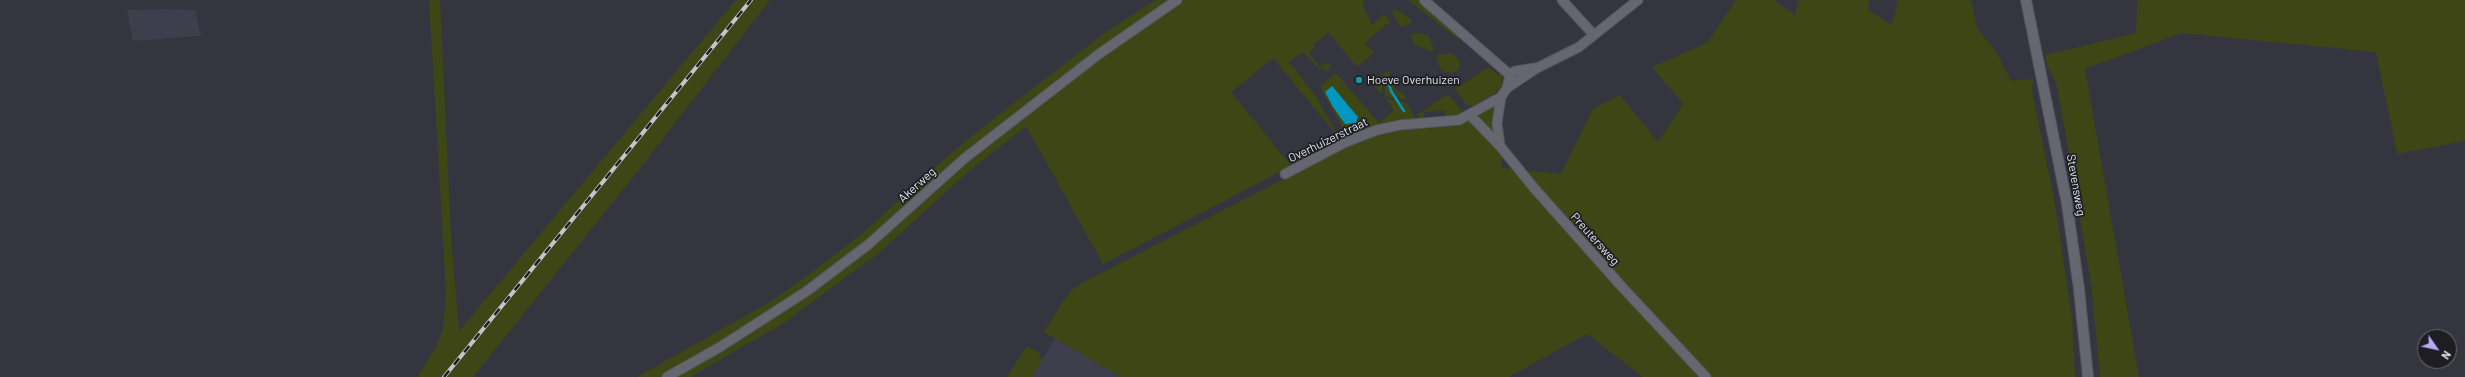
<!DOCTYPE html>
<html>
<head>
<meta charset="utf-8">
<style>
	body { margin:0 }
	#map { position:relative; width:2465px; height:377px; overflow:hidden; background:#35353f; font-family:Barlow,sans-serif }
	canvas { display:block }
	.north { position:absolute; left:2417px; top:329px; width:40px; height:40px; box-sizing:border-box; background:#1d1d22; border:1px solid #6b6c71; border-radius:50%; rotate:124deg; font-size:11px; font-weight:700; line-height:16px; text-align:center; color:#e1e2e8 }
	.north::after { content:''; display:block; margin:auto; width:14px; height:18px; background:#b7abf8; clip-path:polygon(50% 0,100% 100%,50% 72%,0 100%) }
</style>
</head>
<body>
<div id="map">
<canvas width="2465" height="377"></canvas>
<div class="north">N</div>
</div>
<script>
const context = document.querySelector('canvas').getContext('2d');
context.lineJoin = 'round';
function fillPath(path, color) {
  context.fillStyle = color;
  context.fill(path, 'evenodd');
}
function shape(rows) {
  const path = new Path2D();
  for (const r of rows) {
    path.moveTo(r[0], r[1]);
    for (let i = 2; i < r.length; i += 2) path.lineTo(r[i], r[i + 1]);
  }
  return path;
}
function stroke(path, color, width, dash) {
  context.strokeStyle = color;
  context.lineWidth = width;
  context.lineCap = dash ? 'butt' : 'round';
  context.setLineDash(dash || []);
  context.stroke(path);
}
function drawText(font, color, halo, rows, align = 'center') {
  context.font = font + ' Barlow,sans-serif';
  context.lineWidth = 3.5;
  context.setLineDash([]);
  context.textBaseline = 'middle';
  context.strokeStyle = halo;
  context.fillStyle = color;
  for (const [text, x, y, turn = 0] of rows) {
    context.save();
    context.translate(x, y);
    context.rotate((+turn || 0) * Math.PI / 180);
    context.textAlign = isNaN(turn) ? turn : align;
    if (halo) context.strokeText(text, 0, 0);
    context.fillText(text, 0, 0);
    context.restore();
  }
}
const built = shape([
	[161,9,195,10,201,36,133,41,127,10],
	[1055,338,1121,377,1032,377]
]);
const green = shape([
	[429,0,440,0,451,237,459,331,736,0,770,0,634,176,473,377,417,377,435,349,443,329,446,292],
	[1156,0,1365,0,1362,4,1372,25,1384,14,1391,22,1390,25,1388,23,1365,43,1374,53,1357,67,1328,32,1313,45,1315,48,1309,53,1320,67,1327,62,1331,67,1326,72,1322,68,1320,70,1303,52,1289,62,1315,95,1339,138,1273,58,1231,92,1291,166,1103,264,1026,126,968,172,880,252,784,323,690,377,637,377,770,302,808,275,863,233,951,153,992,120,1106,32],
	[1408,0,1417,0,1460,36,1458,39],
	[1736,0,1773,0,1795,15,1799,0,1869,0,1868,10,1892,25,1898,0,1971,0,1977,28,1996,52,2011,81,2033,79,2032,92,2055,204,2066,279,2072,319,2075,377,1643,377,1587,334,1509,377,1121,377,1044,332,1063,301,1073,289,1084,282,1313,164,1358,141,1375,135,1395,130,1452,126,1470,119,1502,155,1501,168,1561,174,1593,109,1620,95,1658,142,1683,104,1652,67,1707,43],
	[2137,0,2465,0,2465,141,2397,154,2376,52,2182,33,2085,69,2139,377,2100,377,2091,283,2066,136,2056,82,2047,66,2045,55,2136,33],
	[1394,8,1412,20,1411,23,1401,27,1392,13],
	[1415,33,1428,35,1434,50,1430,51,1413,44,1411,35],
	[1452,53,1460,62,1459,70,1453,73,1441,71,1436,55],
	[1488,67,1498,75,1501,72,1502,82,1501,86,1498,91,1474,106,1467,105,1455,89],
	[1388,70,1390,73,1382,89,1382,95,1372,84],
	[1336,73,1379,123,1394,110,1385,98,1407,103,1416,120,1380,125,1351,136,1346,134,1321,89,1321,85],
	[1390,78,1395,89,1405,95,1406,100,1385,96,1385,87],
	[1448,94,1462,111,1461,115,1446,118,1445,111,1424,112,1424,121,1419,120,1418,114],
	[1496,105,1494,135,1477,115],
	[1027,346,1039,353,1042,360,1032,377,1007,377]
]);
const water = shape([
	[1332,86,1358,117,1356,123,1345,124,1333,107,1325,92]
]);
const stream = shape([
	[1387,78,1391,91,1404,111]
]);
const minor = shape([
	[1424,0,1510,75],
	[1562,0,1593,34],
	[1510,75,1515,71,1535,68],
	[1507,88,1537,68,1579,47,1638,0],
	[1470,115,1500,146,1534,188,1623,288,1706,377],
	[1500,146,1497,123,1501,97],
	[1285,174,1346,142,1377,130,1400,125,1459,120,1501,97,1507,88,1510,75],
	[667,377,720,347,807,291,869,244,965,158,1099,54,1177,0]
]);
const tertiary = shape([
	[2026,0,2067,204,2079,289,2088,377]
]);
const rail = shape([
	[444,377,751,0]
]);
const markers = [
	[1359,80,4,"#0f9aa8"]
];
const poiNames = [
	["Hoeve Overhuizen",1367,80]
];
const streetNames = [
	["Overhuizerstraat",1328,140,-26],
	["Akerweg",917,185,-42],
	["Stevensweg",2076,185,80],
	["Preutersweg",1595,239,48]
];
fillPath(built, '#3e3e4d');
fillPath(green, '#3f4615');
fillPath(water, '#0297c0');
stroke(stream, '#0297c0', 2.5);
stroke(minor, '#54545c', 11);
stroke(tertiary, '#54545c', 12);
stroke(minor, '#666671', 9);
stroke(tertiary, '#666671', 10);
stroke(rail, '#c4c5cc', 4);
stroke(rail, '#1d1d22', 2.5, [8]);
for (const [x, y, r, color] of markers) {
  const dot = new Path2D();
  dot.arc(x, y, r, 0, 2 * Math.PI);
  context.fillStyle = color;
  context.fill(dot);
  stroke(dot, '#1d1d22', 1.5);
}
drawText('12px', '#e1e2e8', '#1d1d22', poiNames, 'left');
drawText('12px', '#e1e2e8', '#1d1d22', streetNames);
</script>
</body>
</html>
